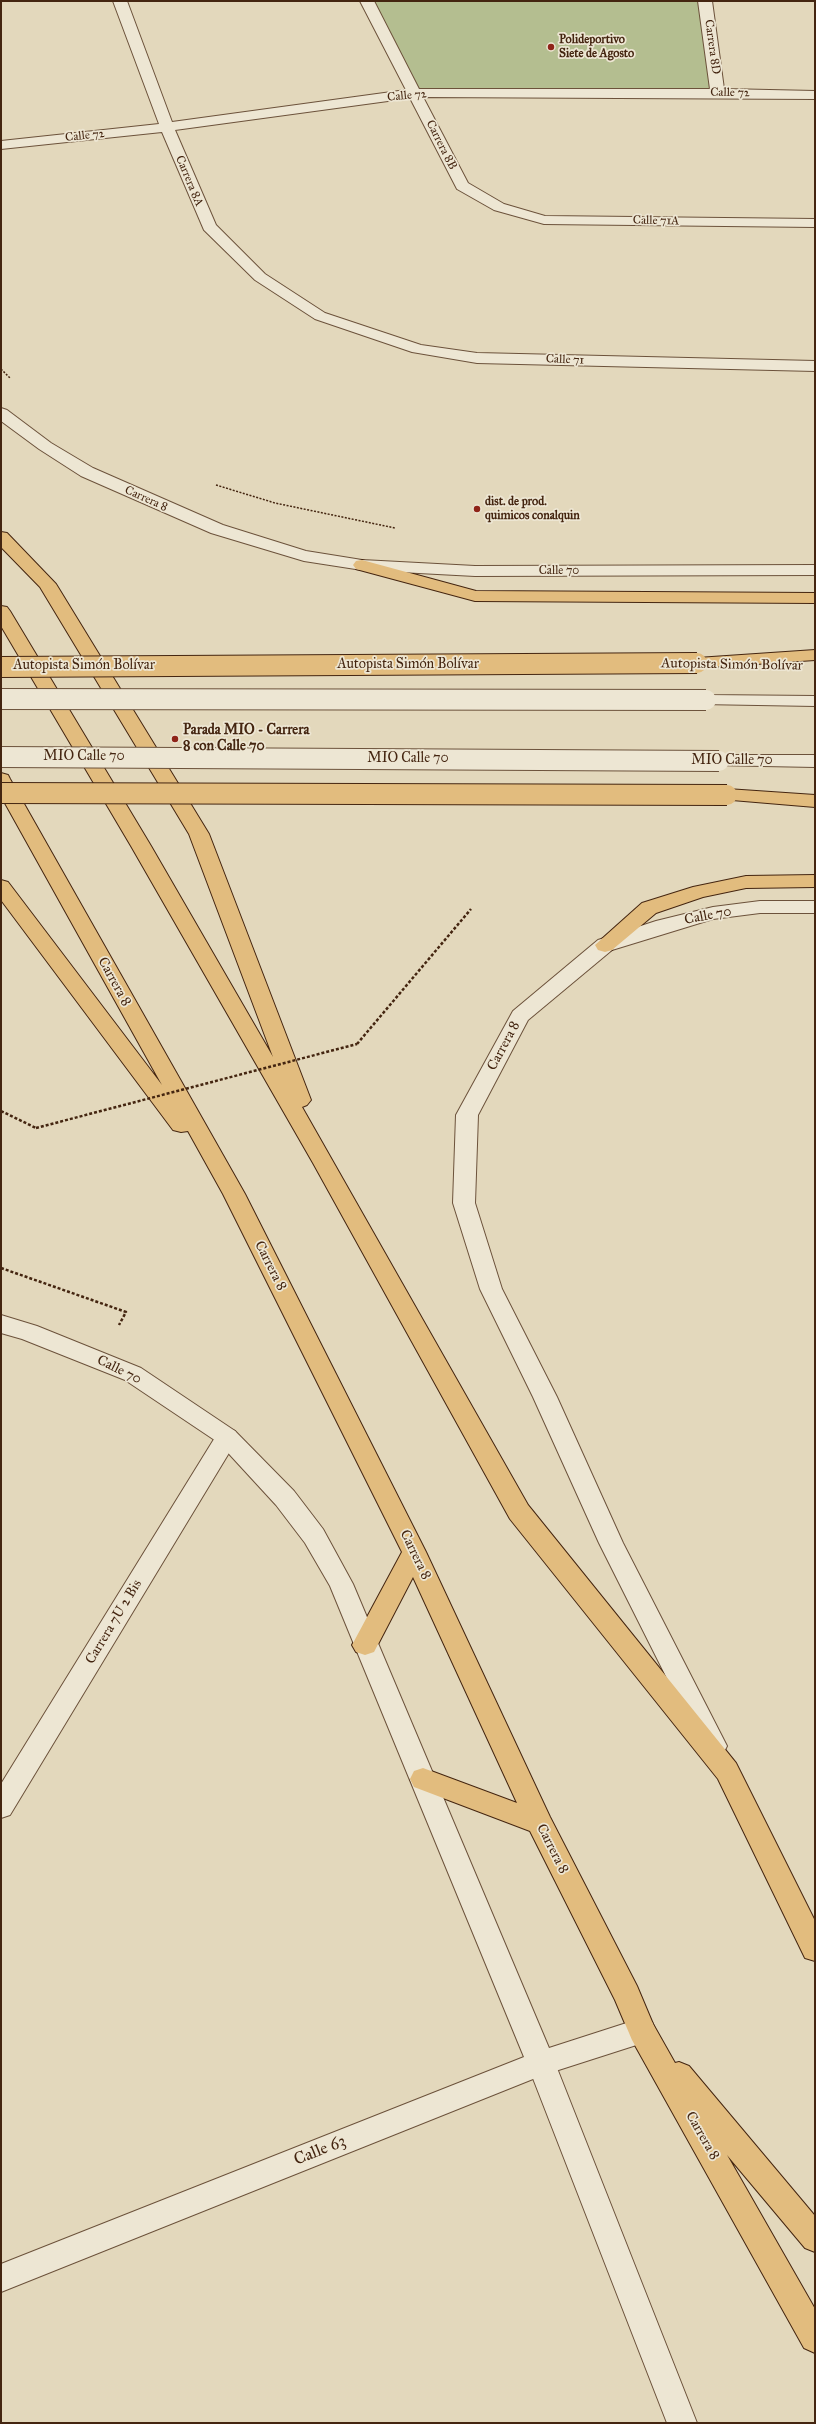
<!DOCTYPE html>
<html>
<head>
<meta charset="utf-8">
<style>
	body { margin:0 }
	#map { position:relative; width:816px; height:2424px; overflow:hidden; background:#e3d8bc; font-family:"IM FELL Great Primer",serif }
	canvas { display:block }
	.frame { position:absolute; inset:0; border:2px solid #442510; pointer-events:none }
</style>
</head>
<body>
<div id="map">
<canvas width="816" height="2424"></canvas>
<div class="frame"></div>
</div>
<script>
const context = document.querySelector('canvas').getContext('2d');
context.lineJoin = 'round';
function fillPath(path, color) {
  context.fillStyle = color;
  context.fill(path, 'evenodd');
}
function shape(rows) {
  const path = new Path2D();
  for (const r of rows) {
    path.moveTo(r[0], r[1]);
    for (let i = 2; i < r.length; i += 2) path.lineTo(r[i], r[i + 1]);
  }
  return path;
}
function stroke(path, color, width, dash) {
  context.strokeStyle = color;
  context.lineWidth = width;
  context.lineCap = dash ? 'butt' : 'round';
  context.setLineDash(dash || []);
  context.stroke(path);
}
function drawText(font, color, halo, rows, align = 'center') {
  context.font = font + ' "IM FELL Great Primer",serif';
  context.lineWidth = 3.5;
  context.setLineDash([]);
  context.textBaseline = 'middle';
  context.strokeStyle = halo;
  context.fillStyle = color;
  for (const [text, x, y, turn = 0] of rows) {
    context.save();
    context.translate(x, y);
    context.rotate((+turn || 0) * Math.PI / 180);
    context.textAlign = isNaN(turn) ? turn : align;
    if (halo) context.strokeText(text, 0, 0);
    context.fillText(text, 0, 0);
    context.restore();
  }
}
const green = shape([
	[367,1,705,1,718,93,415,93]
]);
const pathFar1 = shape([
	[1,369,10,378],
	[216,485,275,503,395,528]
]);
const path = shape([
	[357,1044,471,909],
	[1,1111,36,1128],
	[1,1268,126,1312,119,1325]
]);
const service = shape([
	[706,695,815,696,815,706,700,704,697,700,700,696,706,695],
	[719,755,815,755,815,767,712,765,710,761,712,757,719,755]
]);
const minor = shape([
	[113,1,127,1,172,122,406,90,360,1,374,1,419,89,710,89,698,1,712,1,724,89,815,91,815,99,423,97,468,183,504,204,545,216,815,219,815,227,544,224,494,210,457,189,410,98,175,130,216,225,265,274,325,313,421,345,477,353,815,361,815,371,477,363,412,352,315,319,255,280,204,230,162,132,1,149,1,141,159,124,113,1],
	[227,1428,235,1431,239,1437,235,1443,10,1815,1,1818,1,1784,219,1431,227,1428],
	[541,2050,551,2054,555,2063,697,2423,667,2423,527,2063,531,2054,541,2050]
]);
const tertiary = shape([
	[1,408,7,410,51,443,93,468,223,525,306,551,362,560,475,566,815,565,815,575,475,576,362,570,304,561,211,533,81,476,39,449,1,421,1,408],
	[760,901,815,901,815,913,760,913,713,919,612,950,528,1020,478,1115,475,1203,502,1289,557,1397,623,1543,727,1746,723,1754,714,1757,705,1754,599,1543,533,1397,480,1289,453,1203,456,1115,513,1011,598,940,656,921,713,907,760,901],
	[1,1315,37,1326,141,1368,235,1431,294,1491,323,1529,353,1584,549,2048,642,2018,652,2022,656,2031,652,2040,543,2075,1,2292,1,2264,524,2057,330,1586,305,1543,276,1505,219,1443,125,1380,22,1339,1,1333,1,1315]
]);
const primary = shape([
	[1,532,7,533,56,584,209,834,311,1100,307,1105,302,1107,528,1505,736,1763,815,1921,815,1961,805,1958,718,1779,510,1519,313,1163,131,846,1,626,1,606,7,607,10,611,151,846,273,1057,189,834,40,587,1,547,1,532],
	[1,773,8,775,10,779,245,1194,426,1552,550,1817,637,1986,653,2024,675,2063,679,2062,689,2066,815,2216,815,2252,805,2248,727,2155,815,2309,815,2353,804,2348,632,2040,615,2000,530,1831,414,1787,410,1779,414,1771,423,1768,517,1803,413,1577,374,1652,365,1655,356,1652,352,1645,402,1552,223,1194,188,1131,181,1132,173,1130,1,900,1,880,8,882,162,1085,1,796,1,773]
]);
const trunk = shape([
	[362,560,476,591,815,593,815,603,475,601,356,569,353,565,356,561,362,560],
	[815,650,815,660,697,668,691,667,688,663,691,659,697,658,815,650],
	[727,789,815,795,815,807,720,799,718,795,720,791,727,789],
	[815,875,815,887,746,888,703,897,656,913,612,950,605,952,598,950,595,945,642,903,693,887,746,876,815,875]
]);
const pathBridge = shape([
	[36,1128,357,1044]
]);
const serviceBridge = shape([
	[1,699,706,700],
	[1,757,719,761]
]);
const trunkBridge = shape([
	[1,667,697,663],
	[1,793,727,795]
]);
const markers = [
	[551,47,4,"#8f2418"],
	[477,509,4,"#8f2418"],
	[175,739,4,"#8f2418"]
];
const farPoinames = [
	["Polideportivo",559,40],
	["Siete de Agosto",559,54],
	["dist. de prod.",485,502],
	["quimicos conalquin",485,516]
];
const farStreetnames = [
	["Carrera 8D",712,47,82],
	["Calle 72",730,93,1],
	["Calle 72",407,96,-5],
	["Calle 72",85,136,-6],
	["Carrera 8B",441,145,63],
	["Carrera 8A",189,181,67],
	["Calle 71A",656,221,1],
	["Calle 71",565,360,2],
	["Carrera 8",146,499,24],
	["Calle 70",559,571]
];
const streetNames = [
	["Autopista Simón Bolívar",408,665],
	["Autopista Simón Bolívar",732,665,1],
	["Autopista Simón Bolívar",84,666],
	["MIO Calle 70",84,757],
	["MIO Calle 70",408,759],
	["MIO Calle 70",732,761],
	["Calle 70",708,916,-11],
	["Carrera 8",114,982,61],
	["Carrera 8",504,1046,-62],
	["Carrera 8",270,1266,63],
	["Calle 70",119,1370,26],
	["Carrera 8",415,1555,64],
	["Carrera 7U 2 Bis",114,1622,-59],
	["Carrera 8",552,1849,63],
	["Carrera 8",702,2136,60]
];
const poiNames = [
	["Parada MIO - Carrera",183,731],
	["8 con Calle 70",183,747]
];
const nearStreetnames = [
	["Calle 63",320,2151,-22]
];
fillPath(green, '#b4be90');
stroke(service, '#6c523b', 2);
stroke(minor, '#6c523b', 2);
stroke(tertiary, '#6c523b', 2);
stroke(primary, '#442510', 2);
stroke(trunk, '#442510', 2);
stroke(pathFar1, '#442510', 1.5, [2, 1.5]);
stroke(path, '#442510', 2.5, [3, 2]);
fillPath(service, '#ede6d3');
fillPath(minor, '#ede6d3');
fillPath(tertiary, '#ede6d3');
fillPath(primary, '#e2bc7e');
fillPath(trunk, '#e2bc7e');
stroke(serviceBridge, '#6c523b', 22, []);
stroke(trunkBridge, '#442510', 22, []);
stroke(pathBridge, '#442510', 2.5, [3, 2]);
stroke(serviceBridge, '#ede6d3', 20);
stroke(trunkBridge, '#e2bc7e', 20);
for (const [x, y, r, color] of markers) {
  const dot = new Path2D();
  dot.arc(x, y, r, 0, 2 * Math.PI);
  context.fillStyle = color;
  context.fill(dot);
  stroke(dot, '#ede6d3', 1.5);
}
drawText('bold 12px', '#442510', '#ede6d3', farPoinames, 'left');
drawText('12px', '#442510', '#ede6d3', farStreetnames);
drawText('14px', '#442510', '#ede6d3', streetNames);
drawText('bold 14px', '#442510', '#ede6d3', poiNames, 'left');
drawText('17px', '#442510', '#ede6d3', nearStreetnames);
</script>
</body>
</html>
